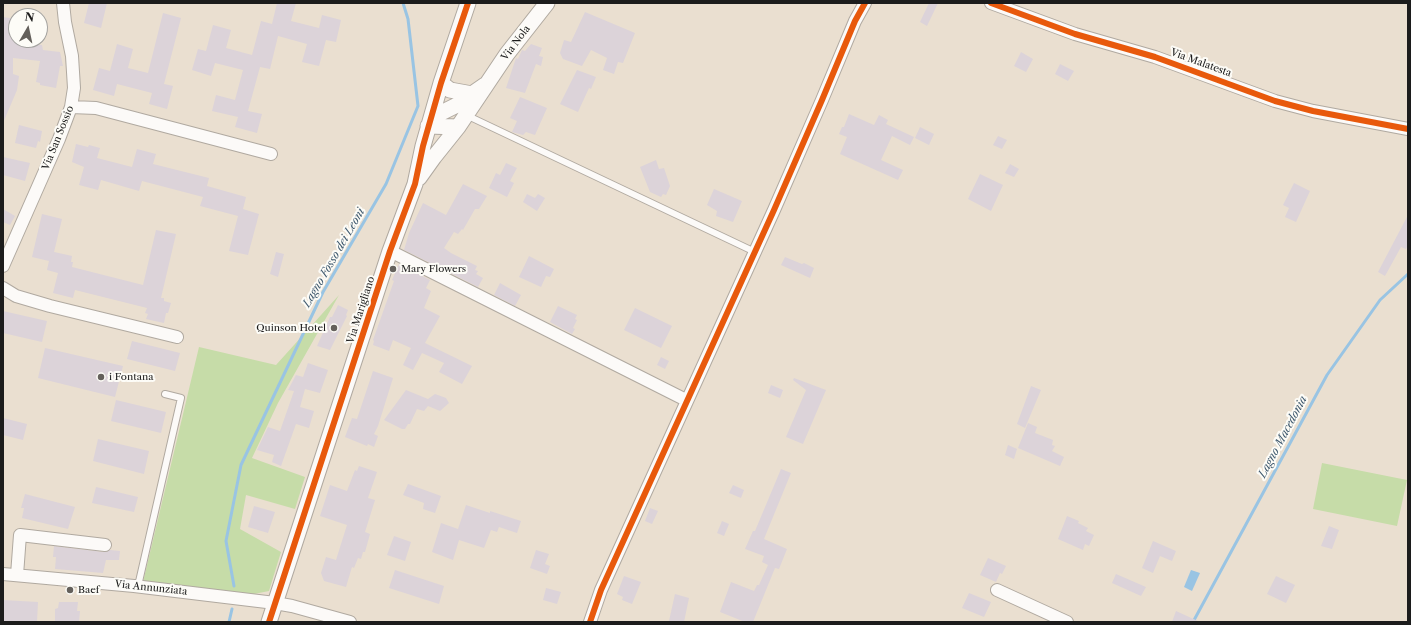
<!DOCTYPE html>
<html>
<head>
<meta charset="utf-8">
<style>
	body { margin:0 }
	#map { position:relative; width:1411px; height:625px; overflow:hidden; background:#eadfd0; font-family:"Libre Caslon Text",serif }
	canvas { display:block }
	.frame { position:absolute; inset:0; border:4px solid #1c1c1c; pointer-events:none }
	.north { position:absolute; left:8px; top:8px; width:40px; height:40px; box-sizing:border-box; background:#fdfcf7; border:1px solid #a3a29f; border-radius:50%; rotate:9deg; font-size:11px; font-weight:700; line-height:16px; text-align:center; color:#1c1c1c }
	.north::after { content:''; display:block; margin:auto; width:14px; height:18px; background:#64605b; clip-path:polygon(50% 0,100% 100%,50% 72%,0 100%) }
</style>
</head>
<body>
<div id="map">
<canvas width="1411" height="625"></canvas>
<div class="frame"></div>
<div class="north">N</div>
</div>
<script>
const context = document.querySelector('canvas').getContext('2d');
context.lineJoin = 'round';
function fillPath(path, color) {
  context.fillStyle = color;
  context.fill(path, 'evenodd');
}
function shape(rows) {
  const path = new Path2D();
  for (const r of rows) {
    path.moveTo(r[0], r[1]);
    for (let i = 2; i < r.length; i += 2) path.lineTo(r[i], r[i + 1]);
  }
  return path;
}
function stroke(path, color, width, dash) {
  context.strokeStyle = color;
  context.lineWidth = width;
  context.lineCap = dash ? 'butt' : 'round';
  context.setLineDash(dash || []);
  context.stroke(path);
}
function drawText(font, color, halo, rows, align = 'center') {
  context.font = font + ' "Libre Caslon Text",serif';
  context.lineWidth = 4;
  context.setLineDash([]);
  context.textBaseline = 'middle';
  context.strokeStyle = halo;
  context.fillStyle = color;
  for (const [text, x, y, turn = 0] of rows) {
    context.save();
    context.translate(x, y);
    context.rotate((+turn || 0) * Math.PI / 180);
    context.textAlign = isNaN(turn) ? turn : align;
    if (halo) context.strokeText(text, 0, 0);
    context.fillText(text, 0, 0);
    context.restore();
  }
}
const green = shape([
	[339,295,278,403,252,458,305,477,295,509,246,495,240,529,281,552,269,591,249,595,143,582,199,347,276,365],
	[1322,463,1407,480,1397,526,1313,509]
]);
const water = shape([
	[1191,570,1200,573,1192,591,1184,587]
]);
const stream = shape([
	[234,586,226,541,241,465,323,292,386,184,418,106,408,19,403,3],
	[229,622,232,609],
	[1193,622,1327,375,1380,300,1408,274]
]);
const building = shape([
	[89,3,107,3,101,28,84,23],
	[277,3,296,3,291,21,319,28,322,15,341,20,336,42,326,40,319,66,302,62,307,44,278,36,270,69,260,67,248,111,262,114,257,133,235,127,238,117,212,111,216,95,235,100,243,70,215,63,211,76,192,70,198,49,206,51,213,25,231,30,226,48,252,55,261,21,272,24],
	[929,3,938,3,927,26,920,22],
	[585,12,635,33,623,63,618,62,614,74,603,70,607,58,591,50,582,66,563,59,560,53,564,40,571,42],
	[163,13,181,18,164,84,173,86,167,109,149,104,152,93,117,84,114,96,93,90,99,68,110,71,117,44,133,49,128,68,148,73],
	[3,17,16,19,16,43,42,45,43,50,60,52,63,66,60,66,56,88,40,85,40,83,36,82,40,61,13,58,13,74,19,76,17,90,3,123],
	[531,44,542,48,539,56,543,57,541,66,536,64,525,93,506,88,516,58,518,59,522,50,525,51],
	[1021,52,1033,59,1026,72,1014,66],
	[1060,64,1074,71,1068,81,1055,74],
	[577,70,596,77,591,89,589,88,578,112,560,104],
	[520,97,547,108,535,135,526,132,523,135,512,132,517,121,510,118],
	[849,114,874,125,879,115,888,120,886,124,914,137,910,145,892,136,881,160,903,170,898,180,840,154,847,137,839,134,842,127,844,127],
	[19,125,42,131,40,142,38,141,36,148,15,143],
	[920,127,934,134,929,145,915,138],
	[998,136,1007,140,1002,149,993,145],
	[76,144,88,147,89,145,100,148,97,158,132,167,137,149,156,154,153,164,209,178,207,186,246,197,243,209,259,214,248,255,229,251,238,216,200,206,203,197,142,181,139,191,101,180,98,190,79,185,84,167,72,162],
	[3,157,30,163,25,181,3,175],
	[656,160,659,169,664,168,670,186,666,195,663,194,661,197,650,192,640,167],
	[506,163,517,168,510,181,514,183,507,197,489,188,496,173,500,175],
	[1010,164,1019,169,1014,177,1005,173],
	[980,174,1003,185,991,211,968,199],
	[1294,183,1310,191,1296,222,1285,217,1289,208,1283,205],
	[463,184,487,196,479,209,475,209,463,230,462,229,458,234,454,232,444,248,451,253,477,266,475,270,478,271,476,274,483,278,478,287,404,250,409,233,423,203,446,215],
	[714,189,742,201,733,222,716,216,717,211,707,205],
	[527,194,535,198,538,194,545,198,537,211,523,202],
	[3,209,15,216,10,225,3,222],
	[42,214,62,219,54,252,72,256,71,262,73,262,72,267,143,285,156,230,176,234,161,298,164,298,164,301,171,303,168,313,166,313,164,323,146,319,148,314,145,313,147,308,75,290,73,298,53,293,58,273,47,270,49,261,32,257],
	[1408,215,1408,245,1406,249,1401,247,1385,276,1378,272],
	[276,252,284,254,278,277,270,274],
	[529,256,554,269,550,277,546,276,541,287,519,277],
	[785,257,802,264,804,263,814,268,810,278,781,265],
	[399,264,430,280,426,288,431,291,424,308,440,316,425,343,472,366,462,384,439,372,444,363,422,353,413,370,403,365,411,348,393,340,389,351,373,345,374,341,373,340,394,281,392,280],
	[500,283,521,295,515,306,494,295],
	[338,305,348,310,346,315,347,316,330,350,317,346,330,317,332,317],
	[558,306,577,315,575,319,577,320,573,328,575,329,572,334,550,322],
	[635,308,672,326,661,348,624,330],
	[3,311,47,321,42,342,3,333],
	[132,341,180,353,175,371,127,359],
	[45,348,123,366,115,397,38,378],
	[661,357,669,361,665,369,657,365],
	[308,363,328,370,320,393,305,389,300,407,314,411,309,428,296,424,281,466,272,462,274,455,257,450,268,427,280,431,294,391,288,390,296,375,303,377],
	[373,371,393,378,378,426,374,434,378,436,374,447,368,444,367,446,345,437,352,418,357,419],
	[794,378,826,390,803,444,786,437,806,390,793,380],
	[771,385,783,390,780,398,768,393],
	[1031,386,1041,390,1025,428,1017,424],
	[406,390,428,399,435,394,446,398,449,403,440,411,428,406,424,411,417,409,410,424,408,424,405,429,402,429,384,420],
	[116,400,166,412,161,433,111,421],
	[3,418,27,424,23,440,3,435],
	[1028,423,1037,427,1035,433,1053,440,1052,445,1055,446,1052,451,1064,457,1060,466,1018,448],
	[98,439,149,451,144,474,93,461],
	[1008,445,1017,449,1014,459,1005,455],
	[359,466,377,472,368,498,375,500,365,532,370,534,365,552,363,552,361,559,358,558,354,568,352,567,346,587,324,581,321,573,326,557,336,560,347,525,320,516,330,485,347,491,355,470,357,471],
	[781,469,791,473,764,539,787,549,779,569,775,568,753,622,745,622,720,612,731,582,754,591,757,585,759,585,768,565,762,562,764,556,745,549,753,531,755,531],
	[408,484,441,496,435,513,423,509,424,503,403,495],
	[733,485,744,490,741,498,729,493],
	[96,487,138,497,134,512,92,503],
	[25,494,75,507,68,529,22,518,24,508,21,508],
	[466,505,490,513,490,511,521,521,517,533,499,527,497,532,491,530,484,548,459,540,453,560,432,552,441,523,458,529],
	[254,506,275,512,268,533,248,527],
	[650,508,658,511,652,524,645,521],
	[1067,516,1079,521,1078,523,1088,528,1086,531,1094,535,1089,546,1085,544,1083,550,1058,539],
	[722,521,729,524,724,536,717,533],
	[1329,526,1339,530,1332,549,1321,546],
	[394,536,411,542,405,561,387,555],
	[1153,541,1176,551,1172,561,1160,556,1153,573,1142,568],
	[54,546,104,552,110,550,120,551,119,560,106,560,103,573,55,569,56,557,53,557],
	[536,550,549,554,545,564,550,566,547,574,530,568],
	[988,558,1006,566,1002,574,1000,573,996,582,980,575],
	[395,570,444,586,439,604,389,588],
	[1116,574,1146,587,1141,596,1112,583],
	[624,576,641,582,632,604,622,600,623,597,617,594],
	[1276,576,1295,585,1286,603,1267,594],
	[546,588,561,592,557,604,543,600],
	[969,593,991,602,984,617,962,608],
	[675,594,689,598,684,622,669,621],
	[3,600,38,602,37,622,3,622],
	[59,602,78,602,77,611,80,611,79,622,55,622,55,609,58,608],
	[1176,611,1200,622,1172,622]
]);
const service = shape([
	[466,115,755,252],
	[138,586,181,398,165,394]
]);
const minor = shape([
	[991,3,1075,34,1155,57,1275,101,1313,111,1408,129],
	[71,107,96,108,271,154],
	[390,251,686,400],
	[3,266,59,139,71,107,74,88,72,56,65,22,63,3],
	[3,288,16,296,50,306,177,337],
	[3,574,134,586,275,603,292,606,350,622],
	[17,575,20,535,105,545],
	[997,590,1067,622],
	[590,622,601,590,774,210,822,100,855,21,865,3]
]);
const tertiary = shape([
	[441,83,450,90,472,94,485,85],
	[431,118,465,101,472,94],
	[428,126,458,127],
	[419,178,434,157,458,127,507,54,547,3],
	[269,622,390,251,415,184,423,146,441,83,468,3]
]);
const cycleway = shape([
	[991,3,1075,34,1155,57,1275,101,1313,111,1408,129],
	[269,622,390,251,415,184,423,146,441,83,468,3],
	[590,622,601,590,774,210,822,100,855,21,865,3]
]);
const markers = [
	[393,269,4,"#64605b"],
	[334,328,4,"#64605b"],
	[101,377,4,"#64605b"],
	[70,590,4,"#64605b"]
];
const streetNames = [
	["Via Nola",516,43,-53],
	["Via Malatesta",1201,63,20],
	["Via San Sossio",58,138,-68],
	["Via Marigliano",361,310,-72],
	["Via Annunziata",151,588,6]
];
const poiNames = [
	["Mary Flowers",401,269],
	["Quinson Hotel",326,328,"right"],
	["i Fontana",109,377],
	["Baef",78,590]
];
const waterNames = [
	["Lagno Fosso dei Leoni",334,258,-60],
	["Lagno Macedonia",1283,437,-62]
];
fillPath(green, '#c6dca8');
fillPath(water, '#99c4e3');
stroke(stream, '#99c4e3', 3);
fillPath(building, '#dcd3d9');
stroke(service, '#b0a9a0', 8);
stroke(minor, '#b0a9a0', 14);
stroke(tertiary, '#b0a9a0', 17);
stroke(service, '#fcfaf8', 6);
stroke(minor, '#fcfaf8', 12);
stroke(tertiary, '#fcfaf8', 15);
stroke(cycleway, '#e8590c', 6);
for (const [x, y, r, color] of markers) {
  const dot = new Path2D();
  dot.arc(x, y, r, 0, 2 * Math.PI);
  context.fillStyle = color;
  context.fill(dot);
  stroke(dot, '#fdfcf7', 1.5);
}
drawText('10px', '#1c1c1c', '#fdfcf7', streetNames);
drawText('10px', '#1c1c1c', '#fdfcf7', poiNames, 'left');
drawText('italic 11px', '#405a6f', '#fdfcf7', waterNames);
</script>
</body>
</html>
